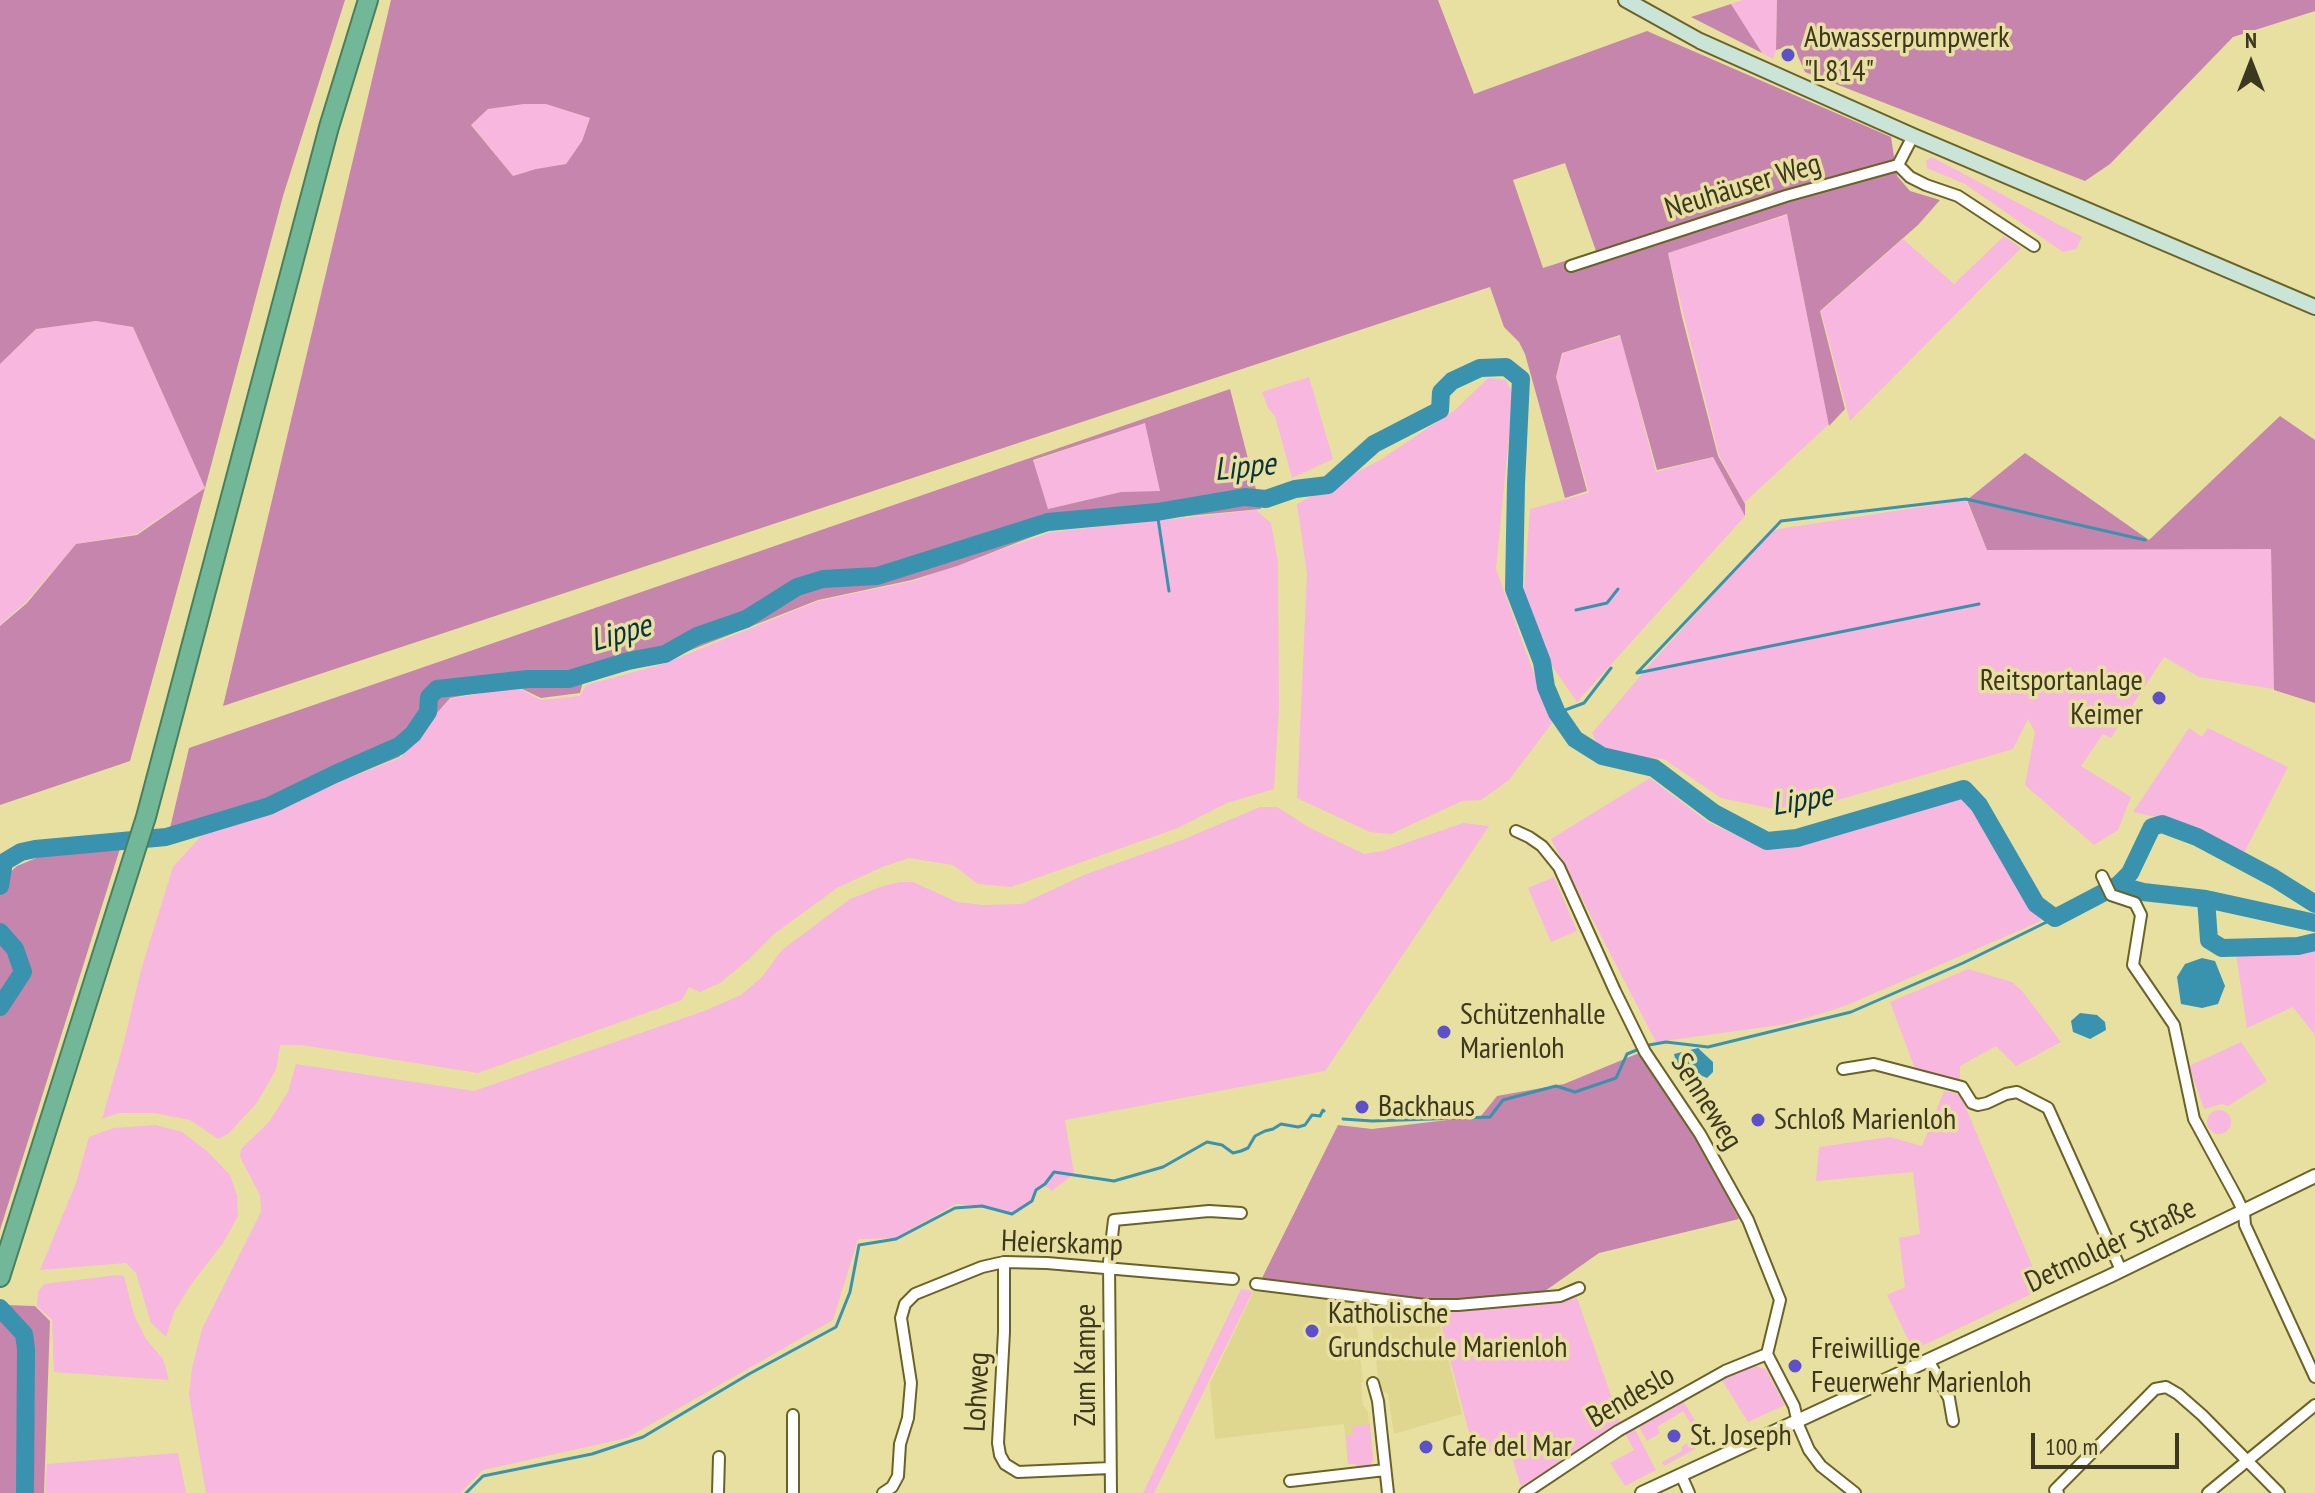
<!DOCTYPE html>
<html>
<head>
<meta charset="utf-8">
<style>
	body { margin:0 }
	#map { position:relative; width:2315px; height:1493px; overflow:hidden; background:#e8e0a0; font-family:"PT Sans Narrow",sans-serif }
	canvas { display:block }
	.north { position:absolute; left:2211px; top:24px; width:80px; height:80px; -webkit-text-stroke:6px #e8e0a0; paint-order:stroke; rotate:0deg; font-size:22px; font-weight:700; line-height:32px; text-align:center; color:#3c381f }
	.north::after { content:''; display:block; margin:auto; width:28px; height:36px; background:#3c381f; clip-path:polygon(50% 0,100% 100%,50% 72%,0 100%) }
	.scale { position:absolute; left:2031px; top:1433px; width:148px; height:36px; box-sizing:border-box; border:4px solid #3c381f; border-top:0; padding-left:10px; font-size:24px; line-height:28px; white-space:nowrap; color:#3c381f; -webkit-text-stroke:6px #e8e0a0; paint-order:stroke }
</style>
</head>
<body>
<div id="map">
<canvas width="2315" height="1493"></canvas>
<div class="north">N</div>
<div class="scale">100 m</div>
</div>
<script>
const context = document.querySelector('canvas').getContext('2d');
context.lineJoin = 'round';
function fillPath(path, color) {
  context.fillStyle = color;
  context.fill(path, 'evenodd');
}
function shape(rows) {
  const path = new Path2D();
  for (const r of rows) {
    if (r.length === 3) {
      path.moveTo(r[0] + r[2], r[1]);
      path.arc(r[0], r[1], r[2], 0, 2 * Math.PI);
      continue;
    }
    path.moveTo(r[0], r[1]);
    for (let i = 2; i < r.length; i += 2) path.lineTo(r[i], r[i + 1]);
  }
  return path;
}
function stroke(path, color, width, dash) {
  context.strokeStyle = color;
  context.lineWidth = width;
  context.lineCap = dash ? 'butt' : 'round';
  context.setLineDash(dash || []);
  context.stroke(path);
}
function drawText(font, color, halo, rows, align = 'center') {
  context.font = font + ' "PT Sans Narrow",sans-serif';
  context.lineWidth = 7;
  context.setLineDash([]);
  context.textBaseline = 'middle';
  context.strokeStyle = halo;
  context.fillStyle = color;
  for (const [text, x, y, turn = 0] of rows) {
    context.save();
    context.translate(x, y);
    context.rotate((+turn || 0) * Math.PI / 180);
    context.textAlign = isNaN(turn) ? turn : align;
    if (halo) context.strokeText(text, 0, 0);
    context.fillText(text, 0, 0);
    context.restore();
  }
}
const built = shape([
	[1254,1291,1354,1300,1363,1382,1361,1382,1363,1405,1368,1412,1373,1459,1357,1470,1356,1464,1348,1464,1344,1424,1215,1439,1210,1383],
	[1403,1307,1436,1309,1462,1414,1394,1434,1388,1394,1379,1388,1370,1308]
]);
const green = shape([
	[1743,0,1777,0,1776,50,1773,59,1762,53,1731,4],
	[524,104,546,104,590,118,582,141,566,164,536,169,513,176,471,124,488,109],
	[1932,157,2082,237,2076,249,2063,252,1965,184,1927,168,1926,161],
	[1787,215,1829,424,1744,503,1719,455,1668,253],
	[2004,236,2021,248,1850,421,1821,311,1903,239,1954,284],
	[96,321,133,327,205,488,136,534,76,544,26,602,0,625,0,364,36,329],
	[1621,336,1656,472,1713,457,1745,516,1577,702,1547,659,1524,589,1530,509,1589,493,1556,377,1563,353],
	[1309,377,1333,459,1292,478,1275,416,1268,408,1262,392],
	[1488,378,1506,380,1513,395,1496,569,1552,723,1509,780,1481,800,1462,801,1391,834,1370,832,1297,798,1307,573,1297,504,1380,460,1455,410],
	[1146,422,1161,491,1121,492,1048,509,1033,461],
	[1966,500,1987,550,2271,549,2274,689,2199,677,2164,657,2111,738,2103,734,2081,766,2131,797,2118,830,2094,845,2025,785,2035,732,2028,719,2013,749,1793,813,1721,798,1664,759,1602,754,1592,733,1654,660,1772,530],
	[1256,510,1271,523,1278,563,1279,707,1274,789,1227,803,1178,828,1011,887,978,884,953,865,909,858,882,867,837,888,774,934,749,959,720,983,700,992,689,987,682,1000,478,1073,302,1045,280,1045,276,1070,256,1104,228,1134,218,1139,190,1120,154,1113,118,1113,102,1119,124,1042,141,970,173,867,202,835,400,758,449,699,516,687,541,700,580,696,586,685,663,664,818,601,913,581,1051,532],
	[2189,728,2202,737,2208,728,2288,767,2243,855,2196,833,2157,817,2133,812],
	[1650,778,1708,822,1761,847,1797,845,1966,797,2041,921,1845,1006,1787,1024,1656,1042,1551,839],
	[1260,807,1277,807,1310,828,1364,854,1383,851,1463,823,1489,826,1325,1071,1065,1120,1074,1174,1052,1191,1045,1186,1037,1190,1033,1202,1012,1214,982,1206,956,1204,895,1238,858,1239,833,1320,627,1438,483,1470,460,1493,206,1493,189,1395,192,1368,202,1329,261,1212,260,1195,240,1157,241,1149,269,1122,288,1092,296,1064,474,1091,704,1011,741,995,762,977,782,950,850,899,883,886,900,882,913,882,957,902,983,905,1022,904,1084,875,1182,840],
	[1554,877,1577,931,1551,942,1528,888],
	[2315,947,2315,1035,2293,1007,2247,1028,2236,954,2274,953],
	[1968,969,2012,982,2022,991,2061,1042,2016,1066,1996,1046,1960,1066,1960,1081,1915,1069,1890,1002],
	[2241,1042,2267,1081,2228,1106,2222,1104,2204,1109,2189,1066],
	[1944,1091,1960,1094,2042,1289,1913,1350,1887,1295,1905,1287,1899,1238,1920,1234,1913,1172,1816,1181,1819,1147,1890,1137,1922,1146],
	[2219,1122,12],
	[156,1125,182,1132,207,1151,230,1175,237,1195,238,1216,223,1243,190,1286,174,1312,166,1337,151,1323,136,1273,126,1263,40,1270,76,1183,89,1137,114,1128],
	[117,1275,124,1276,134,1315,146,1339,163,1359,169,1380,54,1372,52,1320,37,1306,38,1292,44,1284],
	[1241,1289,1253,1291,1154,1493,1143,1493],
	[1577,1298,1621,1424,1521,1487,1509,1448,1475,1456,1439,1317,1460,1309],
	[1751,1365,1766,1369,1785,1405,1748,1422,1722,1380],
	[1682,1399,1708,1442,1664,1466,1662,1462,1682,1451,1681,1447,1693,1439,1691,1435,1696,1432,1683,1411,1657,1427,1660,1433,1647,1441,1638,1425],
	[1370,1424,1373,1459,1369,1469,1357,1470,1356,1464,1348,1464,1346,1436,1353,1435,1352,1427],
	[1634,1428,1656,1470,1625,1486,1610,1463,1634,1450,1625,1433],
	[178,1453,186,1493,45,1493,47,1464]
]);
const forest = shape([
	[0,0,345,0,283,196,205,488,130,761,0,805,0,626,27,603,76,544,137,535,205,488,133,327,96,321,36,329,0,364],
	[391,0,1438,0,1474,94,1647,31,1891,137,1897,176,1910,191,1940,200,1918,225,1820,311,1845,409,1829,426,1787,214,1668,253,1682,317,1718,456,1745,504,1745,516,1713,457,1657,470,1620,335,1562,353,1556,377,1587,491,1565,498,1525,354,1519,342,1504,327,1490,287,223,706],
	[524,104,546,104,590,118,582,141,566,164,536,169,513,176,471,125,488,109],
	[1565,163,1596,251,1543,268,1513,180],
	[1777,0,2315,0,2315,11,2233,37,2110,164,2085,181,1805,72,1793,45,1776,50],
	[1731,4,1762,53,1691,17],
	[1230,389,1261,509,1052,529,957,566,912,580,818,600,663,661,583,682,580,693,541,698,516,686,450,698,399,757,273,808,166,845,189,748],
	[1145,423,1160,491,1121,492,1048,509,1033,460],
	[2280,416,2315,440,2315,703,2274,690,2271,549,1987,550,1967,500,2025,453,2149,540],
	[113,839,123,839,0,1230,0,887,5,877,17,866,41,856],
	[1639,1053,1700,1145,1739,1219,1599,1253,1545,1291,1460,1300,1424,1300,1261,1280,1338,1125,1372,1129,1481,1116,1497,1096,1564,1084],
	[5,1305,35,1306,50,1321,44,1493,0,1493,0,1319]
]);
const water = shape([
	[2202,958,2215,961,2225,986,2218,1004,2202,1008,2181,1004,2177,977,2185,964],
	[2080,1013,2097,1015,2105,1022,2106,1030,2090,1039,2073,1032,2071,1021],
	[1698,1048,1713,1062,1713,1072,1707,1078,1684,1068,1676,1062,1674,1054]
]);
const stream = shape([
	[1157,512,1169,591],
	[1576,610,1607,603,1618,589],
	[1637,673,1781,521,1966,499,2145,540],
	[1637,673,1979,604],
	[1557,713,1584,703,1611,668],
	[1343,1119,1372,1121,1490,1117,1503,1100,1556,1086,1575,1092,1616,1078,1627,1054,1649,1045,1666,1042,1708,1047,1851,1012,1963,963,2055,918],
	[466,1493,483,1476,592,1454,643,1437,749,1374,836,1327,850,1292,859,1245,896,1239,955,1208,982,1206,1012,1214,1032,1201,1036,1190,1045,1184,1054,1172,1114,1181,1163,1167,1207,1142,1222,1145,1233,1153,1241,1151,1248,1148,1255,1136,1265,1131,1273,1129,1281,1124,1298,1127,1305,1125,1312,1115,1320,1116,1323,1110,1324,1111]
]);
const river = shape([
	[2118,885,2130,873,2152,827,2162,824,2197,837,2274,878,2315,904],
	[0,886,4,862,21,852,35,849,166,837,269,806,335,774,399,746,413,734,428,712,429,697,437,689,528,679,569,679,628,661,665,654,697,636,746,619,797,587,823,579,877,576,1048,522,1157,512,1245,497,1266,499,1295,489,1328,485,1374,444,1440,410,1441,392,1452,381,1480,368,1506,367,1521,379,1516,484,1514,589,1542,662,1546,687,1557,713,1575,739,1602,756,1654,768,1714,813,1767,841,1797,838,1964,789,1979,805,2036,904,2055,918,2118,885,2143,892,2206,899,2315,923],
	[2206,899,2209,940,2222,948,2298,946,2315,942],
	[0,932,15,949,23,972,0,1007],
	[0,1308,24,1334,26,1349,25,1493]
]);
const minor = shape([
	[1898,165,1910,177,1926,185,1958,196,2034,246],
	[1571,266,1786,196,1898,165,1913,136],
	[1516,831,1529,837,1542,846,1559,867,1615,991,1645,1052,1700,1134,1748,1220,1780,1300,1767,1354,1794,1406,1799,1427,1809,1450,1821,1466,1855,1493],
	[2102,876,2111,895,2135,903,2141,915,2133,965,2174,1025,2194,1119,2237,1198,2244,1213,2245,1225,2315,1377],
	[1843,1069,1874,1064,1962,1087,1972,1103,1978,1105,1987,1103,2006,1094,2017,1092,2048,1108,2121,1270],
	[1004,1262,1004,1332,998,1443,1000,1455,1005,1464,1018,1472,1110,1468],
	[1256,1284,1425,1305,1458,1305,1560,1296,1579,1288],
	[1928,1360,1949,1398,1953,1421],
	[1373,1383,1378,1401,1388,1493],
	[1681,1475,1689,1493],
	[1290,1481,1385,1470],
	[718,1493,719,1457],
	[793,1493,793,1415],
	[883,1493,892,1487,898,1476,900,1444,908,1418,911,1383,901,1318,905,1304,915,1294,982,1267,1004,1262,1047,1263,1233,1279],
	[1111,1493,1109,1262,1114,1220,1209,1211,1241,1213],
	[1525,1493,1618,1431,1725,1371,1767,1354],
	[2058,1493,2055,1490,2155,1389,2166,1387,2178,1394,2202,1415,2279,1493],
	[2208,1493,2315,1405]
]);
const tertiary = shape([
	[1642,1493,2110,1276,2315,1176]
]);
const secondary = shape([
	[1626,0,1700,41,1913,136,2315,307]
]);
const trunk = shape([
	[0,1277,146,817,329,127,368,0]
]);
const markers = [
	[1788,55,8,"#5c51c9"],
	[2159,698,8,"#5c51c9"],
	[1444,1032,8,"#5c51c9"],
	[1362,1107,8,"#5c51c9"],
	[1758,1120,8,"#5c51c9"],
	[1312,1331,8,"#5c51c9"],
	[1795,1366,8,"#5c51c9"],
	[1674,1436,8,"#5c51c9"],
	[1426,1447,8,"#5c51c9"]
];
const poiNames = [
	["Abwasserpumpwerk",1804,38],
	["\"L814\"",1804,72],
	["Reitsportanlage",2143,681,"right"],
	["Keimer",2143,715,"right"],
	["Schützenhalle",1460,1015],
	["Marienloh",1460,1049],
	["Backhaus",1378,1107],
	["Schloß Marienloh",1774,1120],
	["Katholische",1328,1314],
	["Grundschule Marienloh",1328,1348],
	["Freiwillige",1811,1349],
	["Feuerwehr Marienloh",1811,1383],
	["St. Joseph",1690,1436],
	["Cafe del Mar",1442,1447]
];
const streetNames = [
	["Neuhäuser Weg",1743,187,-17],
	["Senneweg",1706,1102,58],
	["Heierskamp",1062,1244,2],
	["Detmolder Straße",2111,1246,-25],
	["Zum Kampe",1086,1365,-90],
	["Lohweg",978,1392,-87],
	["Bendeslo",1631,1397,-30]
];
const waterNames = [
	["Lippe",1245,468,-6],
	["Lippe",621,634,-16],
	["Lippe",1802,801,-10]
];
fillPath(built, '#dfd68f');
fillPath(green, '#f7b7de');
fillPath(forest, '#c585ad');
fillPath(water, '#3993af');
stroke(stream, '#3993af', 3);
stroke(river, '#3993af', 18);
stroke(minor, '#6b6326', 14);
stroke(tertiary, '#6b6326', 16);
stroke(secondary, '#6b6326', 18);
stroke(trunk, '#48805d', 22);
stroke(minor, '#fff', 10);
stroke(tertiary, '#fff', 12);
stroke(secondary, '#cae4d8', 14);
stroke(trunk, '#72b898', 18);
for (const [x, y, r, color] of markers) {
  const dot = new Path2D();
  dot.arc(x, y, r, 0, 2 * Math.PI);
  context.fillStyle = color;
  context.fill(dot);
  stroke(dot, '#e8e0a0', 3);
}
drawText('30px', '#3c381f', '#e8e0a0', poiNames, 'left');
drawText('30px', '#3c381f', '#e8e0a0', streetNames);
drawText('italic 32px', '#07323e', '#e8e0a0', waterNames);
</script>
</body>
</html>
